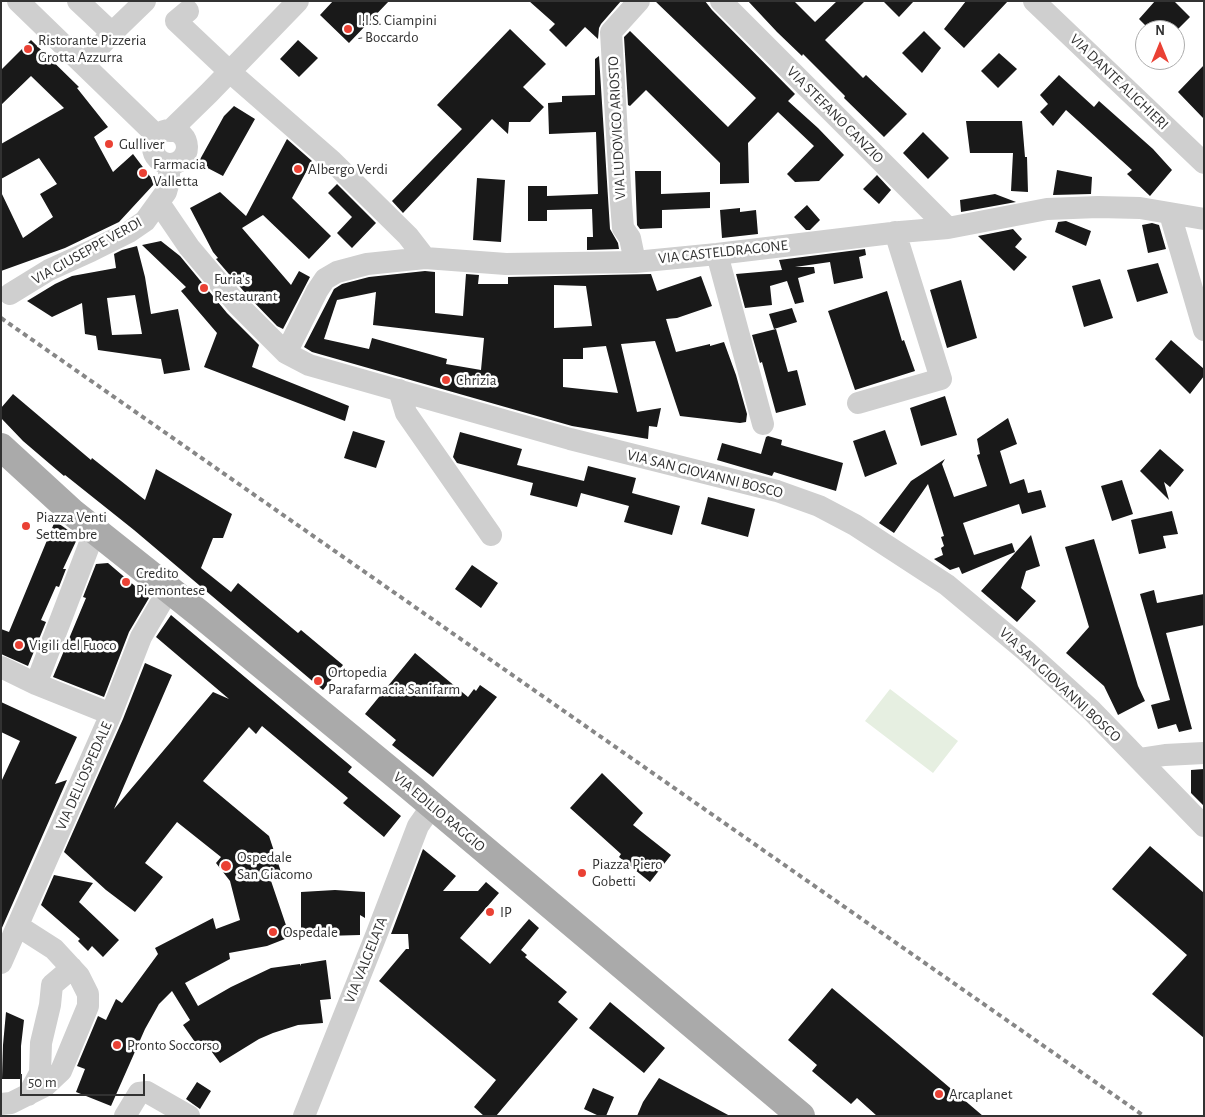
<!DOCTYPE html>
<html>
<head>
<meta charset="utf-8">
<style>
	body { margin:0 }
	#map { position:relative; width:1205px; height:1117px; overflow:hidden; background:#fff; font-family:"Alegreya Sans",sans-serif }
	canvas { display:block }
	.frame { position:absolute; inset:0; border:2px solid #323232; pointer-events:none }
	.north { position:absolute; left:1135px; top:20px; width:50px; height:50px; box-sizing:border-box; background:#fff; border:1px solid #adadad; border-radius:50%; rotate:0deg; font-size:14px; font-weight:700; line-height:20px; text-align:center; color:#323232 }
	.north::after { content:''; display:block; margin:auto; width:18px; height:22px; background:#ea4134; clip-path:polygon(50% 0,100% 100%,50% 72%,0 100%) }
	.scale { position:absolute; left:20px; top:1074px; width:125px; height:22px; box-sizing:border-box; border:2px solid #323232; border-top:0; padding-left:6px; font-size:15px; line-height:18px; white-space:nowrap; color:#323232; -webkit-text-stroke:4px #fff; paint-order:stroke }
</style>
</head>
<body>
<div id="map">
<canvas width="1205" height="1117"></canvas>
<div class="frame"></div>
<div class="north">N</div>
<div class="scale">50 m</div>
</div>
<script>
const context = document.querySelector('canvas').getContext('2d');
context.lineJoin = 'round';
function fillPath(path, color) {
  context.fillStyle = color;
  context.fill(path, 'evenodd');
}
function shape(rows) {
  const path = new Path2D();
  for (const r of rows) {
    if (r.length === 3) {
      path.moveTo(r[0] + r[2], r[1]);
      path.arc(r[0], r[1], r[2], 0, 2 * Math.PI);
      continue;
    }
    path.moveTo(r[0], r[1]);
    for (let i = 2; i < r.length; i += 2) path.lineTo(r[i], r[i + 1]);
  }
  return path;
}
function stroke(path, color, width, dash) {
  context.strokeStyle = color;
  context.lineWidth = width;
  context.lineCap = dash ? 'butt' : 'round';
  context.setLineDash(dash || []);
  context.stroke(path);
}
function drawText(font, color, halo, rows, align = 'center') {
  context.font = font + ' "Alegreya Sans",sans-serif';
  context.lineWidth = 5;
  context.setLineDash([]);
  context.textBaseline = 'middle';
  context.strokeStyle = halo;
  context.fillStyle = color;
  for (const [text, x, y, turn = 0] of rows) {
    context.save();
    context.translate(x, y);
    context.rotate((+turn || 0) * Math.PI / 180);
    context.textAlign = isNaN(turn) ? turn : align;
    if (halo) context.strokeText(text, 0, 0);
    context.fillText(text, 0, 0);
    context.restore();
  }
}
const green = shape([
	[890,689,958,741,933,773,865,721]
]);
const building = shape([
	[333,1,389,1,349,43,320,15],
	[529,1,621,1,601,24,599,28,598,39,585,27,566,47,549,30,555,24],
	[655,1,705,1,712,10,795,94,788,101,818,128,844,155,819,181,795,182,787,174,814,146,778,112,748,143,749,183,720,184,720,163,646,90,630,106,628,105,624,37,630,31,728,127,756,98],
	[748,1,794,1,815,22,837,1,865,1,825,40,863,78,866,75,907,114,884,137,844,98,845,96,803,54,802,56,777,32],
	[883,1,914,1,899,17],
	[966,1,1008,1,964,48,944,29],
	[1155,1,1174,1,1190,17,1177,30,1150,30,1139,19],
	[510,29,546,64,523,87,544,107,530,122,509,122,508,134,492,119,403,213,392,201,462,129,437,105],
	[924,31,941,48,922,73,902,53],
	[31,40,79,87,77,88,108,127,94,137,113,172,133,154,155,183,119,222,65,248,1,271,1,192,23,238,53,217,40,194,57,184,39,158,1,179,1,144,64,108,31,76,1,105,1,70],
	[298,40,318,58,299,77,280,59],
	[999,53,1017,69,998,88,981,71],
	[599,56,610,229,618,243,619,249,587,250,587,237,593,237,592,209,547,210,547,221,528,221,528,186,547,186,547,196,598,194,596,132,549,134,548,103,562,102,562,96,595,95,595,59],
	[1204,65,1204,119,1178,92],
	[1059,75,1094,107,1099,101,1153,149,1172,170,1150,196,1127,174,1132,170,1066,110,1053,126,1040,112,1048,104,1040,95],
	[234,106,255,119,223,176,198,163,224,116],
	[966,121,1022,121,1025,157,1027,157,1028,192,1011,191,1013,153,970,153],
	[923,132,949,158,928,179,903,153],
	[287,139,312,161,292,198,331,236,309,259,263,215,242,228,291,285,299,271,310,277,283,329,277,326,247,295,216,259,218,258,213,252,190,208,220,192,246,216],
	[1057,170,1092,177,1091,194,1053,195],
	[635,171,661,171,661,194,710,192,710,208,662,210,662,228,640,229,637,225],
	[877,175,891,190,879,204,863,189],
	[477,178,505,180,501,242,473,240],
	[337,184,376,223,352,248,337,233,352,217,328,193],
	[995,194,1016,202,961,212,960,200],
	[807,205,820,220,810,230,806,230,794,217],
	[740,208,740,212,756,210,758,234,722,238,720,210],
	[1066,221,1091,231,1086,246,1055,232,1058,222],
	[1152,223,1159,225,1166,249,1148,253,1142,225],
	[1013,229,1022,239,1015,247,1027,257,1014,271,978,236],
	[161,241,180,256,227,313,259,345,252,367,349,406,345,421,204,367,217,333,181,291,186,287,142,245],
	[137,246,145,277,151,314,178,309,190,370,164,374,161,359,98,350,96,336,85,334,82,303,52,317,27,301,55,284,72,276,116,268,114,254,122,250],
	[135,295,142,334,112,335,107,298],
	[865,249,866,255,859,257,863,278,834,284,830,262,795,267,814,267,815,273,798,278,804,302,795,304,787,281,770,286,772,305,745,308,736,274,782,270,779,260],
	[1158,263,1168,293,1137,302,1127,270],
	[425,271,435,272,435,313,463,316,466,274,479,275,478,284,508,284,508,277,651,274,657,291,701,276,712,306,677,318,666,319,676,352,710,344,710,346,724,342,736,375,747,414,746,422,740,423,680,416,655,341,621,344,637,412,661,408,657,427,649,426,648,439,572,426,312,352,304,347,334,289,342,284,369,277],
	[554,285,586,286,592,326,554,328],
	[376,292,373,325,484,338,481,370,446,364,447,359,372,338,369,349,324,339,337,300],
	[606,346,618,393,563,387,563,359,583,359,583,348],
	[1100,279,1113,318,1084,327,1072,286],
	[961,280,977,338,947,348,930,290],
	[887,291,902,341,904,340,915,371,855,390,828,311],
	[792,308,797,322,774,329,769,314],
	[776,329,788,372,797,370,806,405,776,413,762,362,760,363,752,335],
	[1171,340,1204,369,1204,376,1190,394,1155,359],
	[13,394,91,460,92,458,145,500,156,469,232,514,223,538,213,538,201,568,231,592,238,583,298,633,301,630,343,665,323,690,134,530,65,475,64,476,23,441,1,418,1,408],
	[945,396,957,435,921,446,910,408],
	[1008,418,1017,444,1000,451,1010,484,1024,479,1028,493,1041,490,1046,507,1022,514,1019,504,963,523,974,555,1012,543,1015,552,962,574,959,567,950,570,934,559,943,555,941,548,944,546,941,537,944,536,928,484,894,533,879,523,911,481,945,459,942,464,954,497,987,486,977,455,980,454,977,439],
	[885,430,897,464,865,477,853,441],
	[353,431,385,441,376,468,344,458],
	[460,432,522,449,517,465,584,481,588,466,636,478,632,493,680,506,672,535,624,522,629,506,581,493,577,507,530,495,533,483,457,463,453,457],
	[768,436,782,440,781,445,843,463,836,491,774,472,772,476,717,460,722,443,761,454,766,437],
	[1160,449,1184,470,1170,487,1164,482,1169,500,1140,471],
	[1122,480,1133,514,1112,521,1101,486],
	[708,497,755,509,748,537,701,524],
	[1172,511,1178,534,1163,536,1166,548,1139,554,1131,520],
	[55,521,78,537,63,569,66,569,59,587,56,586,41,620,46,622,28,666,1,654,1,629,9,632],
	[1031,535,1040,566,1026,571,1021,588,1036,601,1017,622,981,591],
	[1094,539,1138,686,1145,701,1118,715,1104,686,1066,653,1089,627,1065,547],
	[108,563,149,598,129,632,104,697,53,677,86,598,83,597,96,564],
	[472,565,498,583,481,608,455,589],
	[1154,590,1157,603,1204,594,1204,625,1166,633,1192,729,1179,732,1176,724,1158,729,1151,705,1170,700,1140,594],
	[171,615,352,767,348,772,401,816,384,837,343,803,348,798,262,726,256,734,249,727,203,781,269,836,281,872,269,875,290,937,267,946,229,953,230,959,185,983,198,1006,231,987,271,968,300,964,301,966,301,964,326,960,331,999,320,1000,323,1023,298,1025,273,1033,259,1039,220,1063,209,1048,202,1052,183,1025,190,1020,172,991,159,1004,145,1029,111,1106,76,1092,85,1069,77,1066,98,1016,106,1020,116,999,122,1003,158,954,155,948,213,918,216,929,240,920,230,881,216,863,221,857,177,822,145,863,163,877,135,912,106,890,64,852,123,719,145,663,172,675,114,809,213,692,229,699,156,637],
	[415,653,468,697,474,689,476,691,480,685,497,697,433,777,392,745,396,740,365,714],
	[1,702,77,737,55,784,67,780,1,930,1,782,20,741,1,732],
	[1204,769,1204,806,1191,793,1191,770],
	[602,773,643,813,633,825,671,855,650,882,619,857,621,854,570,808],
	[1150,846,1204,893,1204,1038,1152,994,1187,955,1112,889],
	[423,849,456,876,443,891,478,891,486,882,499,893,460,938,490,964,529,919,539,928,521,950,527,955,525,957,567,992,558,1002,578,1019,496,1116,484,1116,474,1107,496,1080,379,981,406,949,409,949,408,934,391,934],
	[54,875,93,883,79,902,119,940,103,957,92,946,88,951,78,941,80,939,41,905],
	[335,890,365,892,365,918,360,915,360,935,324,936,320,927,301,934,301,892],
	[832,988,936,1076,983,1116,877,1116,857,1098,851,1104,812,1071,817,1065,788,1040],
	[610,1002,665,1048,644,1073,589,1028],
	[6,1012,24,1020,21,1046,21,1079,2,1079,3,1045],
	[659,1078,730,1116,637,1116,643,1102],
	[197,1082,211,1091,200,1109,186,1099],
	[593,1088,614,1097,606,1116,599,1116,584,1109]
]);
const minor = shape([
	[18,1,150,129,156,137],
	[78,1,112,33,84,64],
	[721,1,948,228],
	[1034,1,1204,163],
	[188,11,176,21,230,72,332,161,408,236,425,258],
	[112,33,145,1],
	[170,147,17],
	[170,131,209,93,298,1],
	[159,203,189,247,237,304,286,353,309,365,570,439,777,491,819,506,855,525,947,585,1026,651,1091,710,1204,826],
	[1170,214,1204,330],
	[717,254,763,424],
	[635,262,630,238,623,228,621,203,611,32,639,1],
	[10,294,49,270,91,251,129,232,145,221,166,192,168,185,170,164],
	[286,353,317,291,325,279,337,272,367,264,425,258,506,264,635,262,717,254,900,232,948,228,1047,209,1098,207,1140,208,1204,219],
	[399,390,406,413,491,535],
	[858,403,941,379,895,232],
	[1,667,36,684,111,714],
	[36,684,95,530],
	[1139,759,1165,755,1204,753],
	[1,963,111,714,141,637,169,589],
	[28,1095,40,1073,41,1043,50,1005,52,985,72,968],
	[1,1104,11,1103,45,1086,61,1071,88,1006,88,994,79,976,54,949,18,926],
	[125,1116,139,1093,147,1092,189,1116],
	[304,1116,377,933,418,826,432,806]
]);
const major = shape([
	[1,447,73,513,200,614,409,786,801,1116]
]);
const rail = shape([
	[1,318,1144,1116]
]);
const markers = [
	[348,29,5,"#ea4134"],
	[28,49,5,"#ea4134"],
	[109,144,5,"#ea4134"],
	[298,169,5,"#ea4134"],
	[143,173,5,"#ea4134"],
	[204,288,5,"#ea4134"],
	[446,380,5,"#ea4134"],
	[26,526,5,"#ea4134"],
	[126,582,5,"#ea4134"],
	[19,645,5,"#ea4134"],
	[318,681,5,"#ea4134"],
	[226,866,6,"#ea4134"],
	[582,873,5,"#ea4134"],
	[490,912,5,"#ea4134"],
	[273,932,5,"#ea4134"],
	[117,1045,5,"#ea4134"],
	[939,1094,5,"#ea4134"]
];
const poiNames = [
	["I.I.S. Ciampini",358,20],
	["- Boccardo",358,37],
	["Ristorante Pizzeria",38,40],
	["Grotta Azzurra",38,57],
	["Gulliver",119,144],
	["Farmacia",153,164],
	["Valletta",153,181],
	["Albergo Verdi",308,169],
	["Furia's",214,279],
	["Restaurant",214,296],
	["Chrizia",456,380],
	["Piazza Venti",36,517],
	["Settembre",36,534],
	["Credito",136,573],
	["Piemontese",136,590],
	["Vigili del Fuoco",29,645],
	["Ortopedia",328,672],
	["Parafarmacia Sanifarm",328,689],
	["Ospedale",237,857],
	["San Giacomo",237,874],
	["Piazza Piero",592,864],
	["Gobetti",592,881],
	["IP",500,912],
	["Ospedale",283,932],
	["Pronto Soccorso",127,1045],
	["Arcaplanet",949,1094]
];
const streetNames = [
	["VIA DANTE ALIGHIERI",1119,82,44],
	["VIA STEFANO CANZIO",835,115,45],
	["VIA LUDOVICO ARIOSTO",617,128,-93],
	["VIA GIUSEPPE VERDI",87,251,-29],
	["VIA CASTELDRAGONE",723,252,-6],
	["VIA SAN GIOVANNI BOSCO",705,474,14],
	["VIA SAN GIOVANNI BOSCO",1060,685,43],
	["VIA DELL'OSPEDALE",84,776,-66],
	["VIA EDILIO RAGGIO",439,812,40],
	["VIA VALGELATA",366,960,-68]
];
fillPath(green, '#e6efe1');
fillPath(building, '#191919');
stroke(minor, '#cfcfcf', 22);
stroke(major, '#aaa', 28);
stroke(rail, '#878787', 4, [5, 4]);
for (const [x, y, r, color] of markers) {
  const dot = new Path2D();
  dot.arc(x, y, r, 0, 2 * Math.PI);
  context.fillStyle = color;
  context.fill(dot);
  stroke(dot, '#fff', 2);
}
drawText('15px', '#323232', '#fff', poiNames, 'left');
drawText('15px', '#323232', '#fff', streetNames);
</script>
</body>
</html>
